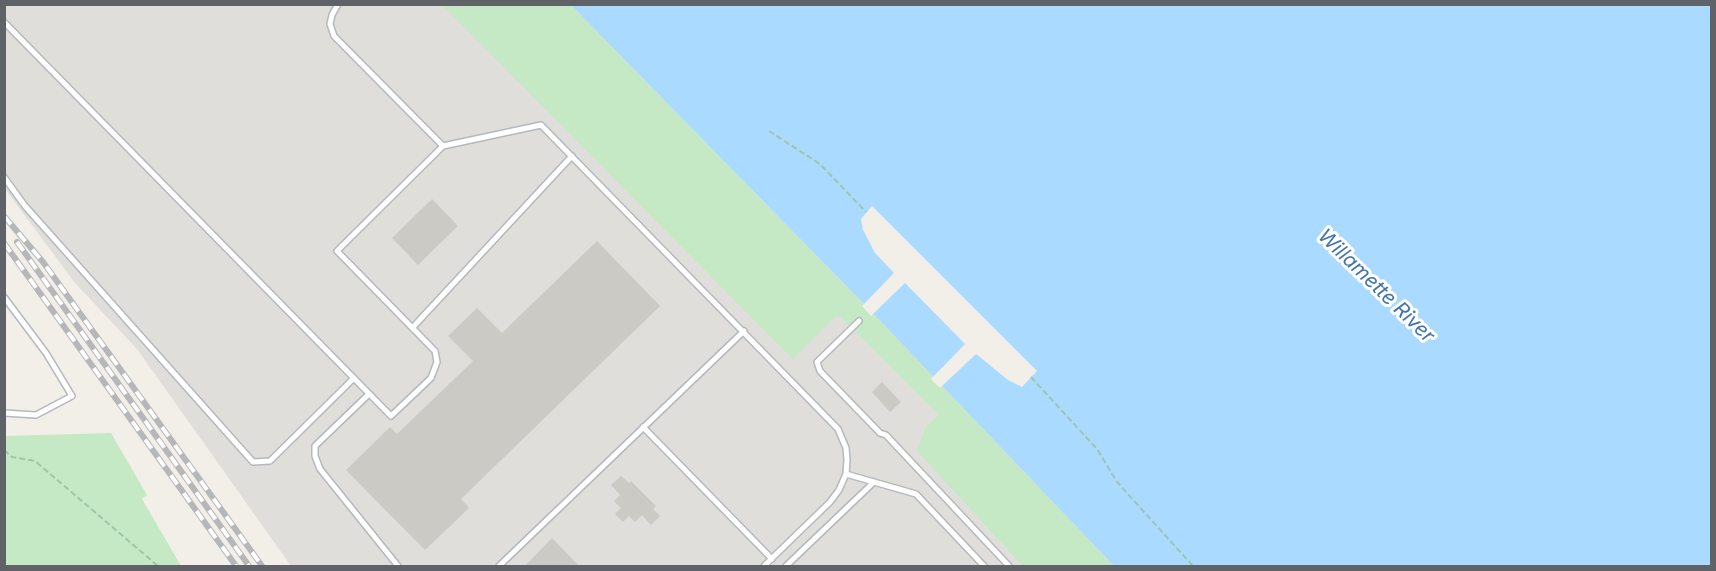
<!DOCTYPE html>
<html>
<head>
<meta charset="utf-8">
<style>
	body { margin:0 }
	#map { position:relative; width:1716px; height:571px; overflow:hidden; background:#f1efe8; font-family:Inter,sans-serif }
	canvas { display:block }
	.frame { position:absolute; inset:0; border:6px solid #5f6368; pointer-events:none }
</style>
</head>
<body>
<div id="map">
<canvas width="1716" height="571"></canvas>
<div class="frame"></div>
</div>
<script>
const context = document.querySelector('canvas').getContext('2d');
context.lineJoin = 'round';
function fillPath(path, color) {
  context.fillStyle = color;
  context.fill(path, 'evenodd');
}
function shape(rows) {
  const path = new Path2D();
  for (const r of rows) {
    path.moveTo(r[0], r[1]);
    for (let i = 2; i < r.length; i += 2) path.lineTo(r[i], r[i + 1]);
  }
  return path;
}
function stroke(path, color, width, dash) {
  context.strokeStyle = color;
  context.lineWidth = width;
  context.lineCap = dash ? 'butt' : 'round';
  context.setLineDash(dash || []);
  context.stroke(path);
}
function drawText(font, color, halo, rows, align = 'center') {
  context.font = font + ' Inter,sans-serif';
  context.lineWidth = 6;
  context.setLineDash([]);
  context.textBaseline = 'middle';
  context.strokeStyle = halo;
  context.fillStyle = color;
  for (const [text, x, y, turn = 0] of rows) {
    context.save();
    context.translate(x, y);
    context.rotate((+turn || 0) * Math.PI / 180);
    context.textAlign = isNaN(turn) ? turn : align;
    if (halo) context.strokeText(text, 0, 0);
    context.fillText(text, 0, 0);
    context.restore();
  }
}
const industrial = shape([
	[4,5,571,5,865,305,1114,566,291,566,137,349,75,283,5,189]
]);
const green = shape([
	[442,5,571,5,865,305,1114,566,1023,566,917,451,926,426,939,415,845,321,837,315,793,359],
	[111,433,147,495,142,499,181,566,5,566,5,436]
]);
const water = shape([
	[571,5,1711,5,1711,566,1114,566,865,305]
]);
const pier = shape([
	[872,206,1037,371,1022,387,1008,380,976,354,940,388,931,379,965,344,905,283,871,316,862,306,894,273,875,253,863,230,861,219]
]);
const building = shape([
	[432,199,458,226,418,265,392,238],
	[597,241,660,306,461,499,469,508,425,550,346,470,390,427,397,434,473,361,448,336,477,308,502,333],
	[882,382,901,402,890,412,872,392],
	[621,476,629,483,631,481,656,506,653,509,660,516,651,525,642,515,635,522,629,516,623,522,615,514,621,508,614,501,620,495,611,485],
	[552,538,580,567,524,567]
]);
const path = shape([
	[769,131,820,164,866,212],
	[1031,377,1097,449,1117,482,1193,566],
	[4,450,12,457,35,461,158,566,162,566]
]);
const service = shape([
	[338,4,332,15,330,24,334,36,443,146,541,125,838,429,846,448,847,460,846,474,839,490,830,502,764,566],
	[4,22,391,416,431,378,437,362,435,351,337,251,443,146],
	[4,177,25,206,253,462,270,461,354,378],
	[4,297,46,353,72,396,36,415,4,413],
	[859,321,817,362,820,371,880,433,886,435,1009,566],
	[414,326,572,156],
	[369,394,315,446,315,456,320,469,398,566],
	[643,427,772,559],
	[846,474,916,494,984,566],
	[499,566,744,331],
	[786,566,874,482]
]);
const rail = shape([
	[4,216,43,262,262,566],
	[17,242,249,566],
	[4,243,236,566]
]);
const waterNames = [
	["Willamette River",1376,286,44]
];
fillPath(industrial, '#e0deda');
fillPath(green, '#c5e8c5');
fillPath(water, '#aadaff');
fillPath(pier, '#f1efe8');
fillPath(building, '#cccac5');
stroke(service, '#b5b8bc', 8);
stroke(path, '#9cc7a9', 2, [6, 3]);
stroke(service, '#fff', 5);
stroke(rail, '#b6b7b8', 6);
stroke(rail, '#fff', 4, [11]);
drawText('italic 20px', '#4174aa', '#fff', waterNames);
</script>
</body>
</html>
